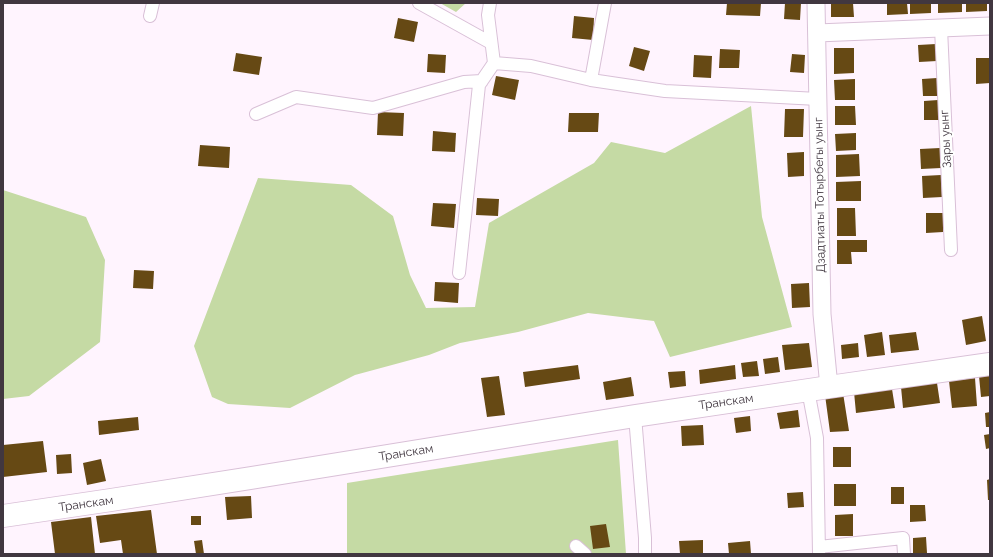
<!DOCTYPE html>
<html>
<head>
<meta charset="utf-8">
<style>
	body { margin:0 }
	#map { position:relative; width:993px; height:557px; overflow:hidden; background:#fff4fe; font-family:Raleway,sans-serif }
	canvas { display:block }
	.frame { position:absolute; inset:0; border:4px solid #413740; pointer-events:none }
</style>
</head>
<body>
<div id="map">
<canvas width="993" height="557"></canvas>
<div class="frame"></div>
</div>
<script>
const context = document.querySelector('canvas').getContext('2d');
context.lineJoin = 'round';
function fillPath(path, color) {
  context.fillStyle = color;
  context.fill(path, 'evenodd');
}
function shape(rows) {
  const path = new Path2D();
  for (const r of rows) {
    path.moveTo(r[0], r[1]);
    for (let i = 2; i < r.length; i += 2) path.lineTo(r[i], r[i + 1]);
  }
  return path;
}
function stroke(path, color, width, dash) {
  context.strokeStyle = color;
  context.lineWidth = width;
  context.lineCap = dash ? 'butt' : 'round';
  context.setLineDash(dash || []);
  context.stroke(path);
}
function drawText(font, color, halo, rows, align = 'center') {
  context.font = font + ' Raleway,sans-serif';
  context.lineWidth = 4;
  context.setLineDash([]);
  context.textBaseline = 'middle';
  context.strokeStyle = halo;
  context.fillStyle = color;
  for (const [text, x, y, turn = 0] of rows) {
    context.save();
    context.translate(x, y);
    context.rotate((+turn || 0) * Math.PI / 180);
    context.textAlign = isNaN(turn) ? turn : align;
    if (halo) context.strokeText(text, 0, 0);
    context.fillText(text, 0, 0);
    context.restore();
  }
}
const green = shape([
	[440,3,466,3,456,12],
	[751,106,762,217,792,327,670,357,654,321,588,313,518,332,460,343,429,355,355,375,290,408,228,404,212,397,194,346,258,178,351,185,393,216,410,275,426,308,475,307,489,223,594,163,611,142,665,153],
	[3,190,86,217,105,260,100,342,29,396,3,399],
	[618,440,626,554,347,554,347,483]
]);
const building = shape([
	[727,3,761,3,760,16,726,15],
	[785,3,801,3,800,20,784,19],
	[831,3,853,3,854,17,831,17],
	[887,3,907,3,908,14,887,15],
	[910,3,931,3,931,13,910,14],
	[938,3,962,3,962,12,938,13],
	[966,3,987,3,987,11,966,12],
	[574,16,594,18,593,40,572,38],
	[398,18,418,22,414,42,394,38],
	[936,44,937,61,919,62,918,45],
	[634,47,650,51,644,71,629,66],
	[834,48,854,48,854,73,834,74],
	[720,49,740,50,739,68,719,68],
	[236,53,262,57,259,75,233,71],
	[428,54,446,55,445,73,427,72],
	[792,54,805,55,804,73,790,72],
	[694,55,712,56,711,78,693,77],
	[976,58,990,58,990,83,976,84],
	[496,76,519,80,515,100,492,95],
	[937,78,938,96,923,96,922,79],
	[855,79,855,100,835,100,834,80],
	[938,100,939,120,924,120,924,101],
	[835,106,855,106,856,125,835,125],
	[785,109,804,109,803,137,784,137],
	[378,112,404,113,403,136,377,135],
	[569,113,599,113,598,132,568,132],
	[433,131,456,133,455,152,432,151],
	[856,133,856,150,836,151,835,134],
	[200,145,230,147,229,168,198,166],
	[940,148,941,168,921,169,920,149],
	[804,152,804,176,788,177,787,153],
	[859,154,860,176,836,177,836,155],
	[941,175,942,197,923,198,922,176],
	[861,181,861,201,836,201,836,182],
	[477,198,499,199,498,216,476,215],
	[433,203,456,204,454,228,431,226],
	[837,208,855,208,856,236,837,236],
	[926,213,943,213,943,232,926,233],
	[837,240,867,240,867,252,851,252,852,264,837,264],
	[134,270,154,271,153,289,133,288],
	[435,282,459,283,458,303,434,301],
	[809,283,810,307,792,308,791,284],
	[982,316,986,341,966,345,962,320],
	[882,332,885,355,867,357,864,335],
	[916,332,919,350,891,353,889,335],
	[809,343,812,367,785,370,782,345],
	[858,343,859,357,842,359,841,345],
	[778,357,780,372,765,374,763,359],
	[757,361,759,376,743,377,741,363],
	[578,365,580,379,525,387,523,372],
	[735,365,736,379,700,384,699,370],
	[685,371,686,386,670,388,668,372],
	[990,375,990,396,981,397,979,376],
	[499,376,505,415,487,417,481,378],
	[631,377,634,396,606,400,603,382],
	[975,378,977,406,952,408,949,381],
	[937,383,940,403,903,408,901,387],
	[892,389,895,408,856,413,854,392],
	[843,393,849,431,830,432,825,395],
	[798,410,800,427,780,429,777,413],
	[990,412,990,427,986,427,985,413],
	[750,416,751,431,736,433,734,418],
	[138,417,139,430,99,435,98,421],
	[703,425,704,445,682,446,681,426],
	[990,434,990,448,986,449,984,435],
	[43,441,47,472,3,477,3,445],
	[833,447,851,447,851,467,833,467],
	[71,454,72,473,57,474,56,455],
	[101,459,106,481,87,485,83,463],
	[990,479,990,500,988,500,987,480],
	[834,484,856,484,856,506,834,506],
	[891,487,904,487,904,504,891,504],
	[803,492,804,507,788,508,787,493],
	[251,496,252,518,227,520,225,497],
	[910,505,925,505,926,521,910,522],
	[151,510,157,554,123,554,121,540,100,543,96,516],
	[853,514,853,536,835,536,835,515],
	[191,516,201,516,201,525,191,525],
	[91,517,95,554,55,554,51,522],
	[606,524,610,547,593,549,590,526],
	[926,537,927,553,913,554,913,538],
	[202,540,204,554,196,554,194,541],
	[703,540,703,554,680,554,679,541],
	[750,541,751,554,729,554,728,543]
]);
const street = shape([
	[419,3,491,43],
	[490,3,488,15,494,63,531,66,591,80,665,91,818,99],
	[150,16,153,3],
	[941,28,951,250],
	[591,80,605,3],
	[256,114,296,97,373,108,464,82,482,81],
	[459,273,479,85,494,63],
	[808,390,817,438,819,554],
	[635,416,645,538,645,554],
	[576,546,585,554],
	[819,547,903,538,904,554]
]);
const secondary = shape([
	[816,3,822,314,829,387],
	[817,33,990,26]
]);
const highway = shape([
	[3,516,111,500,251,478,635,416,829,387,990,364]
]);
const streetNames = [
	["Зары уынг",946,139,-93],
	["Дзадтиаты Тотырбегы уынг",820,195,-91],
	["Транскам",726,402,-8],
	["Транскам",406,453,-9],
	["Транскам",86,504,-8]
];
fillPath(green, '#c5daa4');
fillPath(building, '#664914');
stroke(street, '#d9c0d7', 14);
stroke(secondary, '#d9c0d7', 19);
stroke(highway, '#d9c0d7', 24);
stroke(street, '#fff', 12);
stroke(secondary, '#fff', 17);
stroke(highway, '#fff', 22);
drawText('12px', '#413740', '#fff', streetNames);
</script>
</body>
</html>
